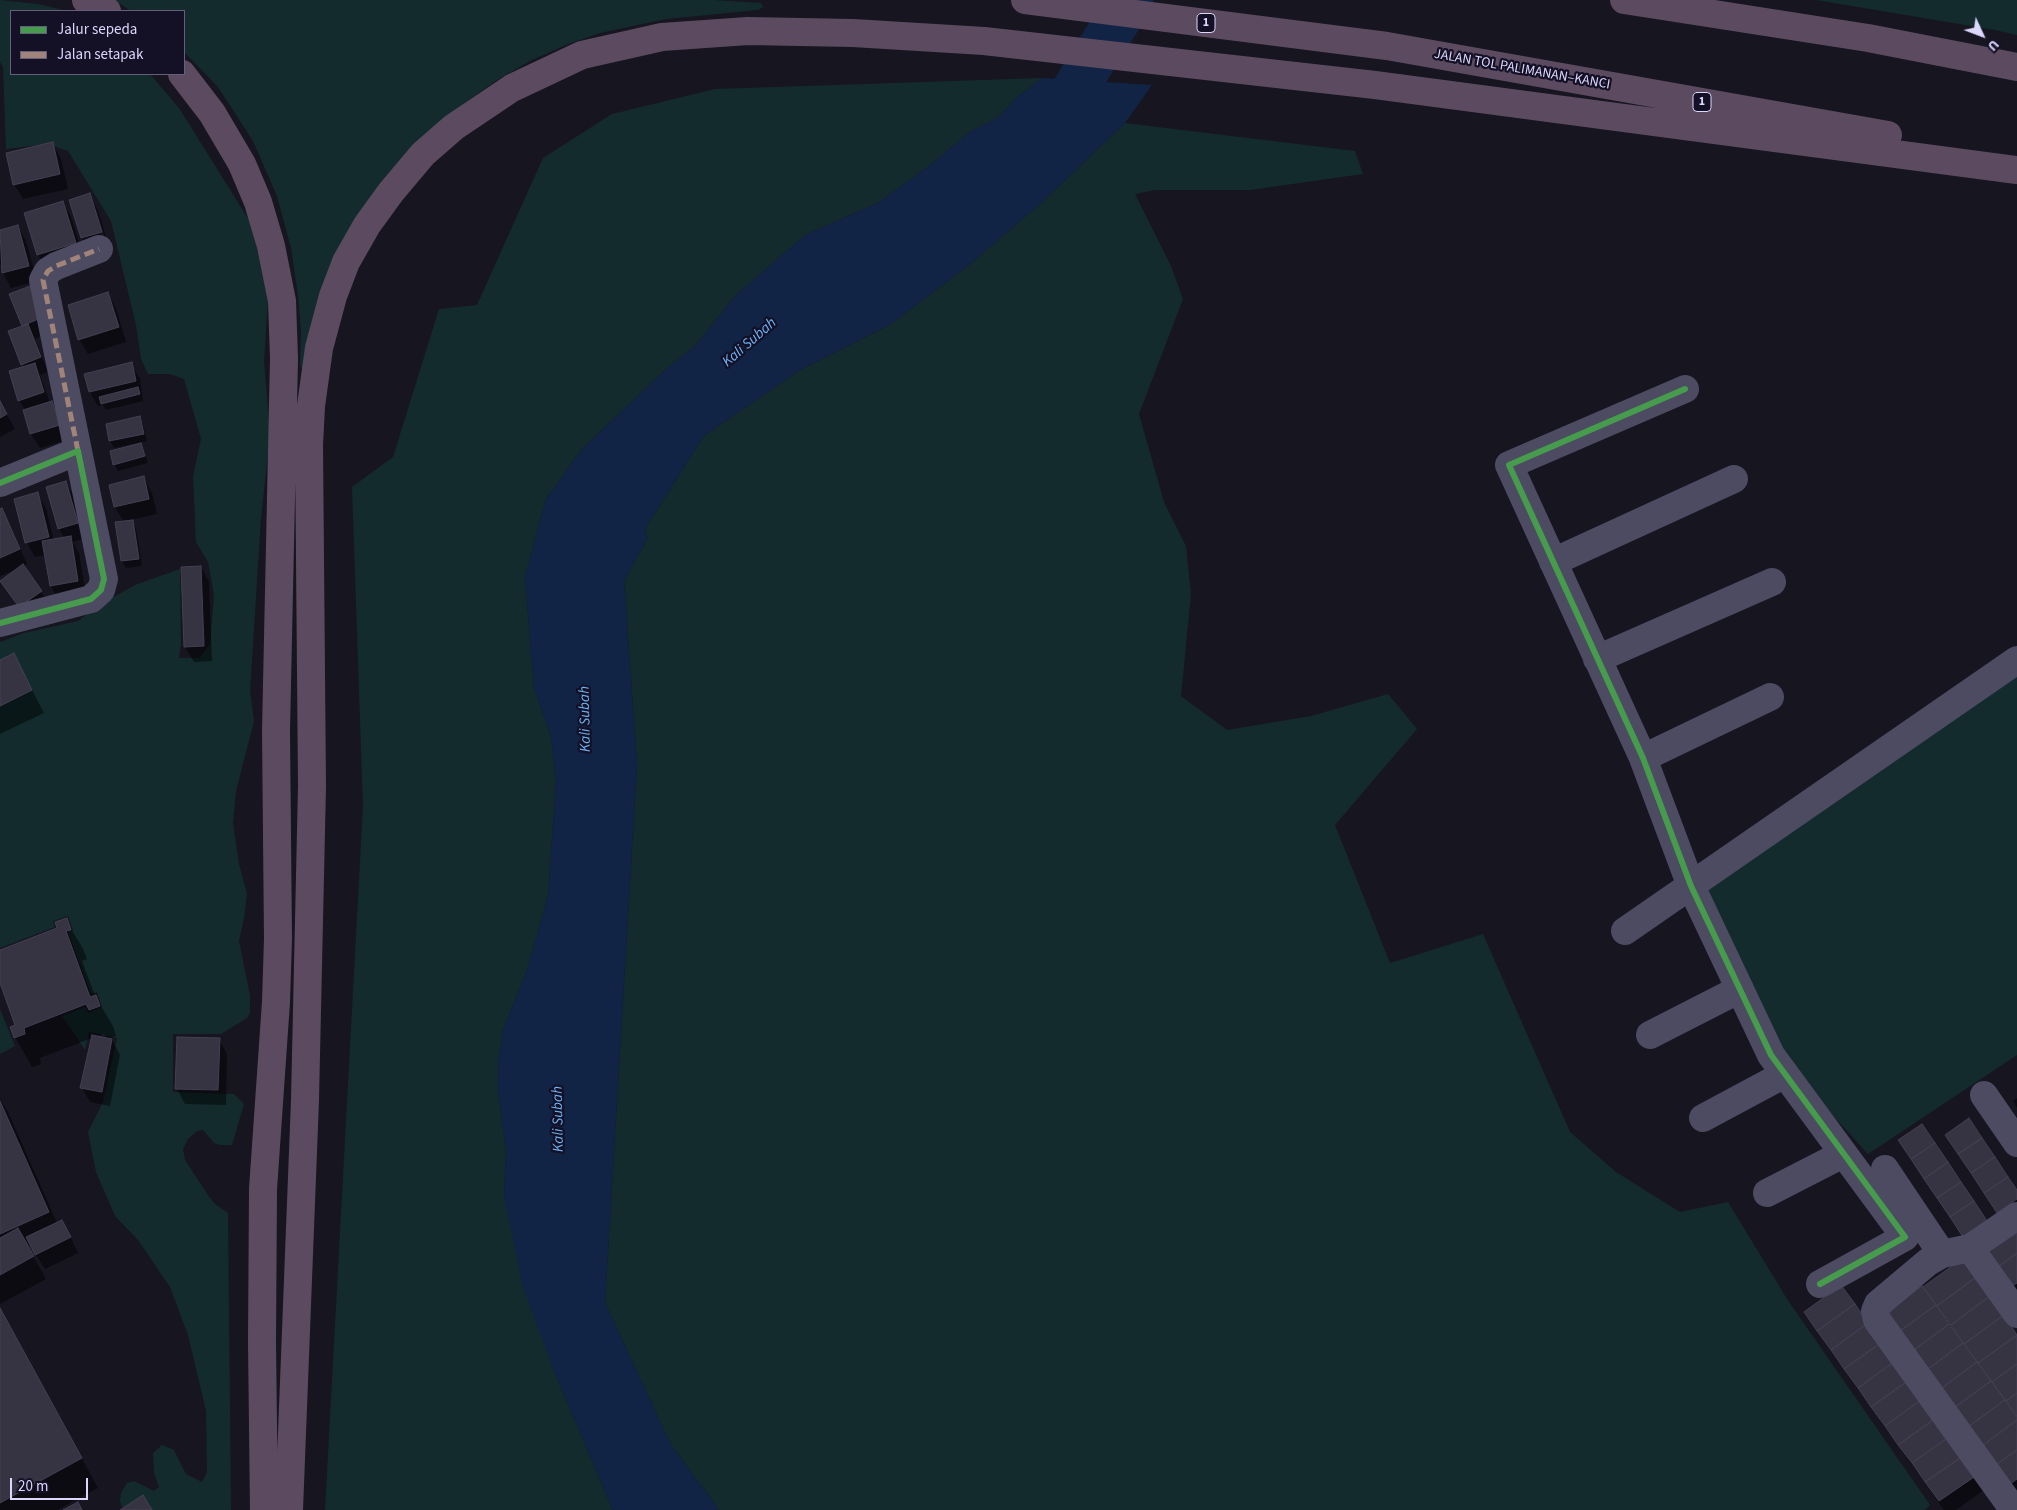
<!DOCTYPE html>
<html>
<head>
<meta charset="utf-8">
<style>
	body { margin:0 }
	#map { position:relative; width:2017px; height:1510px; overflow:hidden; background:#171520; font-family:"Source Sans 3",sans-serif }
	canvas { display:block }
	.legend { position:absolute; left:10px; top:10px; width:175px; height:65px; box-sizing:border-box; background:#141025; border:1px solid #64607b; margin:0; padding:6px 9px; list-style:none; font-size:15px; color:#dcd7fd }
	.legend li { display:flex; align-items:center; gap:10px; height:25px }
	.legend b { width:25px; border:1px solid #64607b }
	.north { position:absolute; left:1957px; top:10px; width:50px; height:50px; -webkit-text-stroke:4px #141025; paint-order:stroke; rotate:133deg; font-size:14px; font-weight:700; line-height:20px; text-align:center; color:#dcd7fd }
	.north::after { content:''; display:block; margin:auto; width:18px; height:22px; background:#dcd7fd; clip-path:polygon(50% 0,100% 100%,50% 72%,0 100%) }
	.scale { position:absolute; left:10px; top:1478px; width:78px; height:22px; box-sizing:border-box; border:2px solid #dcd7fd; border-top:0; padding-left:6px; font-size:15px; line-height:18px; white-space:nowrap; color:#dcd7fd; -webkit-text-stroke:4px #141025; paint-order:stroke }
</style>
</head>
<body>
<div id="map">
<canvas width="2017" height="1510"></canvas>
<ul class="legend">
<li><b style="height:6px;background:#469c4c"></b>Jalur sepeda</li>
<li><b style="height:6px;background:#a18479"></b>Jalan setapak</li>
</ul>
<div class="north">U</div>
<div class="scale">20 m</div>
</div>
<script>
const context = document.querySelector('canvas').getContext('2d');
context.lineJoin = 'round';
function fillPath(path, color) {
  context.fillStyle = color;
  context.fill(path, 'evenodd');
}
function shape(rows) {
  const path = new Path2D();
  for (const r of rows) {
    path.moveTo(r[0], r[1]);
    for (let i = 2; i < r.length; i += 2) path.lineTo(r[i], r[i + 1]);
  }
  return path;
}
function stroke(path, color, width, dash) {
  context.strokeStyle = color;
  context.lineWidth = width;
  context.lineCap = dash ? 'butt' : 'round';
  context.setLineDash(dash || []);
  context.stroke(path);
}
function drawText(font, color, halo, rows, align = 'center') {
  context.font = font + ' "Source Sans 3",sans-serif';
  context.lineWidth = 4.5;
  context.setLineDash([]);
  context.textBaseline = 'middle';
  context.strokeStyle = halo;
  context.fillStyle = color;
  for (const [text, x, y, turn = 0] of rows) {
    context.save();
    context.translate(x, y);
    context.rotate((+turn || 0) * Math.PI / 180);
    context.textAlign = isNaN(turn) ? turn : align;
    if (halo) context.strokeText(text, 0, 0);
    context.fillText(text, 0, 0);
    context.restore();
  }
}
const green = shape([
	[0,0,38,4,67,11,11,11,11,74,150,74,179,108,249,220,265,276,268,300,264,361,269,421,269,445,261,518,250,691,254,721,236,791,233,823,239,864,247,894,244,918,239,941,250,995,250,1013,247,1018,221,1034,173,1034,173,1092,234,1094,244,1104,232,1145,220,1145,214,1143,203,1130,197,1131,188,1139,183,1149,185,1160,208,1195,215,1204,228,1213,231,1510,127,1510,122,1507,120,1501,121,1493,127,1483,134,1481,154,1491,159,1487,154,1473,153,1453,162,1445,174,1450,186,1474,202,1482,207,1472,206,1411,188,1335,170,1287,138,1240,115,1216,96,1172,88,1132,103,1102,117,1038,89,1032,85,1050,62,1016,85,1007,88,1013,102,1007,97,992,91,994,68,932,73,930,68,916,53,921,55,927,0,948,0,642,24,633,78,621,101,604,137,584,180,569,181,645,179,658,199,658,210,644,214,595,208,562,196,542,193,476,201,439,184,379,170,374,148,374,141,359,136,325,111,221,68,151,48,144,6,149,3,67,0,62],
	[114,0,713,0,761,3,763,7,758,10,666,19,600,33,566,45,532,60,497,80,463,104,428,135,303,370,300,366,301,332,298,295,291,248,277,196,253,141,218,87,184,52,184,11,131,11],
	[1816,0,2017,0,2017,35,1995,30],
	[1042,78,1015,99,999,117,971,131,933,163,878,203,805,235,736,295,696,345,665,370,583,448,546,499,525,577,534,688,551,736,556,782,548,896,527,970,503,1030,499,1058,498,1090,506,1150,504,1197,552,1366,613,1510,325,1510,363,806,352,487,393,457,439,309,477,305,543,158,612,114,715,89],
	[1125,123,1355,151,1363,174,1250,190,1155,190,1135,194,1171,266,1183,299,1139,414,1164,502,1186,546,1191,594,1181,696,1227,730,1311,716,1388,694,1417,729,1335,825,1390,963,1483,934,1570,1132,1616,1172,1680,1212,1728,1202,1787,1299,1930,1505,1925,1510,719,1510,671,1445,605,1303,637,764,624,581,648,537,645,532,647,525,704,436,800,370,891,324,969,265,1040,204],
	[2017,674,2017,1055,1868,1154,1794,1073,1707,907,1708,888],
	[0,1009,15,1046,0,1054]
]);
const water = shape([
	[1042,78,1152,85,1125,123,1040,204,969,265,891,324,800,370,704,436,647,525,645,532,648,537,624,581,637,764,605,1303,671,1445,719,1510,613,1510,552,1366,523,1287,504,1197,506,1150,498,1090,499,1058,503,1030,527,970,548,896,556,782,551,736,534,688,525,577,546,499,583,448,665,370,696,345,736,295,805,235,878,203,933,163,971,131,999,117,1015,99]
]);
const shadow = shape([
	[53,144,61,159,68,189,23,199,14,184],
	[89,195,98,210,109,247,90,253,82,238,71,201],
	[93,209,96,209,105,238,102,238],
	[62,202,71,217,84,258,47,269,38,255,25,214],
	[18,226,26,241,37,281,11,288,3,273,0,262,0,231],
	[30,287,50,332,35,339,48,372,40,375,50,403,52,402,60,417,67,440,40,448,31,434,25,410,19,400,24,368,22,364,23,327,11,295],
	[108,294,116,308,126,342,88,354,79,339],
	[131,364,140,379,143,401,106,410,103,405,98,406,90,392],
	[0,403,15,429,0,437],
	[139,417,143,424,147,441,114,448,110,441,107,425],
	[141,444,148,463,118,471,114,464],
	[144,478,152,493,157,514,131,520,136,528,142,566,126,568,122,561,117,523,124,522,115,507,111,485],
	[66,483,74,497,86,538,73,542,79,553,86,596,59,601,51,586,46,555,35,557,27,543,16,499,37,494,46,508,54,541,65,539,59,529,48,488],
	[1,510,10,525,27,564,24,566,50,606,28,621,2,581,15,570,0,576,0,511],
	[201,567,209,582,212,661,194,662,185,647,182,568],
	[13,654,44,713,0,734,0,661],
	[66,920,83,949,87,959,82,961,95,996,113,1026,116,1036,107,1039,112,1040,120,1055,110,1106,90,1102,82,1088,92,1038,40,1058,41,1064,32,1067,15,1037,17,1025,0,984,0,952,59,929],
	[104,1034,107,1039,96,1037],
	[219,1039,227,1054,226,1105,185,1104,177,1089],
	[2017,1098,2017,1108,2013,1101],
	[0,1099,8,1112,57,1223,70,1236,78,1253,45,1269,36,1255,33,1256,46,1279,0,1304],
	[1951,1142,2017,1192,2017,1209,2002,1219],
	[2017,1225,2017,1302,1982,1251],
	[1962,1260,2017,1335,2017,1499,1883,1315],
	[1841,1287,1984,1490,1956,1510,1944,1510,1814,1327,1805,1312],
	[0,1309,98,1488,57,1510,0,1510]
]);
const river = shape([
	[1043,130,1059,115,1130,0]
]);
const building = shape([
	[53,142,60,174,13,185,6,153,53,142],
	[90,193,102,232,81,238,69,200,90,193],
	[63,201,76,243,37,255,24,213,63,201],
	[18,225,29,266,2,273,0,230,18,225],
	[30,286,43,317,22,326,9,294,30,286],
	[108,292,119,327,78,340,68,305,108,292],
	[28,324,41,357,21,365,8,331,28,324],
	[132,362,136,381,89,392,84,374,132,362],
	[35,363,44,392,18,401,9,371,35,363],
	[138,387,140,394,101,404,99,397,138,387],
	[0,401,7,414,0,418,0,401],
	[52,401,60,425,30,434,23,410,52,401],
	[140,416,144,434,109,441,106,424,140,416],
	[141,443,145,456,113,465,110,451,141,443],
	[144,476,149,499,114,507,109,485,144,476],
	[66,481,78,523,58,529,46,487,66,481],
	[38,492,49,537,25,543,14,499,38,492],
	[2,508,20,549,0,558,0,509,2,508],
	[133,520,139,559,121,561,115,522,133,520],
	[71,536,78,581,50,586,42,541,71,536],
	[23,564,42,591,19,607,0,581,23,564],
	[201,566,204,646,184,647,181,567,201,566],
	[14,653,32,690,0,706,0,660,14,653],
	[67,918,71,930,66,931,90,997,96,995,100,1006,89,1010,86,1004,24,1028,25,1034,14,1038,10,1027,15,1025,0,983,0,950,57,928,55,922,67,918],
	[92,1035,112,1039,102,1092,80,1088,92,1035],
	[177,1037,220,1038,218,1090,175,1089,177,1037],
	[0,1101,49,1212,0,1234,0,1101],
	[1969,1118,1982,1138,1958,1154,1945,1135,1969,1118],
	[1922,1124,1935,1143,1911,1159,1898,1140,1922,1124],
	[1982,1138,1995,1157,1971,1173,1958,1154,1982,1138],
	[1935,1143,1948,1162,1924,1179,1911,1159,1935,1143],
	[1995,1157,2008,1177,1984,1193,1971,1173,1995,1157],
	[1948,1162,1961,1182,1937,1198,1924,1179,1948,1162],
	[2008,1177,2017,1190,2017,1199,1997,1213,1984,1193,2008,1177],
	[1961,1182,1974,1201,1950,1217,1937,1198,1961,1182],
	[1974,1201,1987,1221,1963,1237,1950,1217,1974,1201],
	[62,1220,71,1237,35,1255,26,1237,62,1220],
	[2017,1224,2017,1253,1994,1270,1980,1251,2017,1224],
	[18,1228,34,1256,0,1275,0,1238,18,1228],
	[2017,1253,2017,1283,2008,1289,1994,1270,2017,1253],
	[1963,1258,1976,1277,1937,1306,1923,1287,1963,1258],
	[1976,1277,1990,1296,1951,1325,1937,1306,1976,1277],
	[1841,1285,1855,1304,1817,1331,1804,1312,1841,1285],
	[1922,1286,1936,1305,1896,1334,1882,1315,1922,1286],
	[1990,1296,2004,1315,1964,1344,1951,1325,1990,1296],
	[1855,1304,1868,1323,1831,1350,1817,1331,1855,1304],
	[1936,1305,1949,1324,1910,1353,1896,1334,1936,1305],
	[0,1308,82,1458,0,1503,0,1308],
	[2004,1315,2017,1335,1978,1363,1964,1344,2004,1315],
	[1868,1323,1882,1342,1844,1369,1831,1350,1868,1323],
	[1949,1324,1963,1343,1924,1372,1910,1353,1949,1324],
	[2017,1335,2017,1364,1992,1382,1978,1363,2017,1335],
	[1882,1342,1895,1361,1858,1388,1844,1369,1882,1342],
	[1963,1343,1977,1362,1938,1391,1924,1372,1963,1343],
	[1895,1361,1909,1380,1871,1407,1858,1388,1895,1361],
	[1977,1362,1991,1381,1951,1410,1938,1391,1977,1362],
	[2017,1364,2017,1393,2006,1401,1992,1382,2017,1364],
	[1909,1380,1922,1399,1885,1426,1871,1407,1909,1380],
	[1991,1381,2005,1400,1965,1429,1951,1410,1991,1381],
	[2017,1393,2017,1416,2006,1401,2017,1393],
	[1922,1399,1936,1418,1898,1445,1885,1426,1922,1399],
	[2005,1400,2017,1417,2017,1420,1979,1448,1965,1429,2005,1400],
	[1936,1418,1949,1437,1912,1463,1898,1445,1936,1418],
	[2017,1420,2017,1450,1993,1467,1979,1448,2017,1420],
	[1949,1437,1963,1456,1925,1482,1912,1463,1949,1437],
	[2017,1450,2017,1479,2007,1486,1993,1467,2017,1450],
	[1963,1456,1977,1475,1939,1501,1925,1482,1963,1456],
	[143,1495,152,1510,120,1510,143,1495],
	[78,1502,82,1510,63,1510,78,1502]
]);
const minor = shape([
	[1685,389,1509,465,1643,758,1691,886,1771,1055,1905,1237,1820,1284],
	[78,451,43,280,48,271,56,266,99,249],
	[0,483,78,451,104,579,101,590,91,599,0,623],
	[1553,562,1734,479],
	[1597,659,1772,582],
	[1643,758,1770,697],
	[1625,931,2017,660],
	[1650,1035,1740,989],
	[1984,1095,2017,1143],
	[1703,1118,1785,1074],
	[1885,1169,1942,1254],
	[1767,1193,1843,1154],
	[1970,1248,2017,1314],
	[2008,1502,1877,1320,1875,1311,1878,1304,1928,1262,1942,1254,1970,1248,2017,1216]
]);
const highway = shape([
	[86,0,107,11],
	[1025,0,1387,46,1888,135],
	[1624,0,1868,38,2017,67],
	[182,74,212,113,242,164,258,202,271,246,282,301,284,358,276,731,278,939,276,1002,263,1189,262,1342,264,1510],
	[289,1510,305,1100,312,786,309,445,311,406,319,348,333,296,346,262,367,225,391,192,423,154,454,127,512,88,582,55,662,37,748,31,853,33,984,41,1375,85,2017,170]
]);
const quiet = shape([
	[78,451,43,280,48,271,56,266,99,249]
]);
const cycleway = shape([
	[1685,389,1509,465,1643,758,1691,886,1771,1055,1905,1237,1820,1284],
	[0,483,78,451,104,579,101,590,91,599,0,623]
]);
const shields = [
	[1206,23,18],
	[1702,102,18]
];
const shieldNames = [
	["1",1206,23],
	["1",1702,102]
];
const streetNames = [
	["JALAN TOL PALIMANAN–KANCI",1522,70,10]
];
const waterNames = [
	["Kali Subah",750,343,-41],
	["Kali Subah",586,719,-91],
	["Kali Subah",559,1119,-91]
];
fillPath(green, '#142b2d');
fillPath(water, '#122445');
fillPath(shadow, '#0007');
stroke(river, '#122445', 46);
fillPath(building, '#363343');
stroke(building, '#444053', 1);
stroke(minor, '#4c4b61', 28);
stroke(highway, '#5c4b60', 28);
stroke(quiet, '#a18479', 5, [10, 5]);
stroke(cycleway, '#469c4c', 6);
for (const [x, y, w] of shields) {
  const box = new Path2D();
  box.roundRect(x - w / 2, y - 9.5, w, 19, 4);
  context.fillStyle = '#141025';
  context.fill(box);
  stroke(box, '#dcd7fd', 1);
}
drawText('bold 12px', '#dcd7fd', null, shieldNames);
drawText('14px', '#dcd7fd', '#141025', streetNames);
drawText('italic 15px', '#6ab4f8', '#141025', waterNames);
</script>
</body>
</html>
